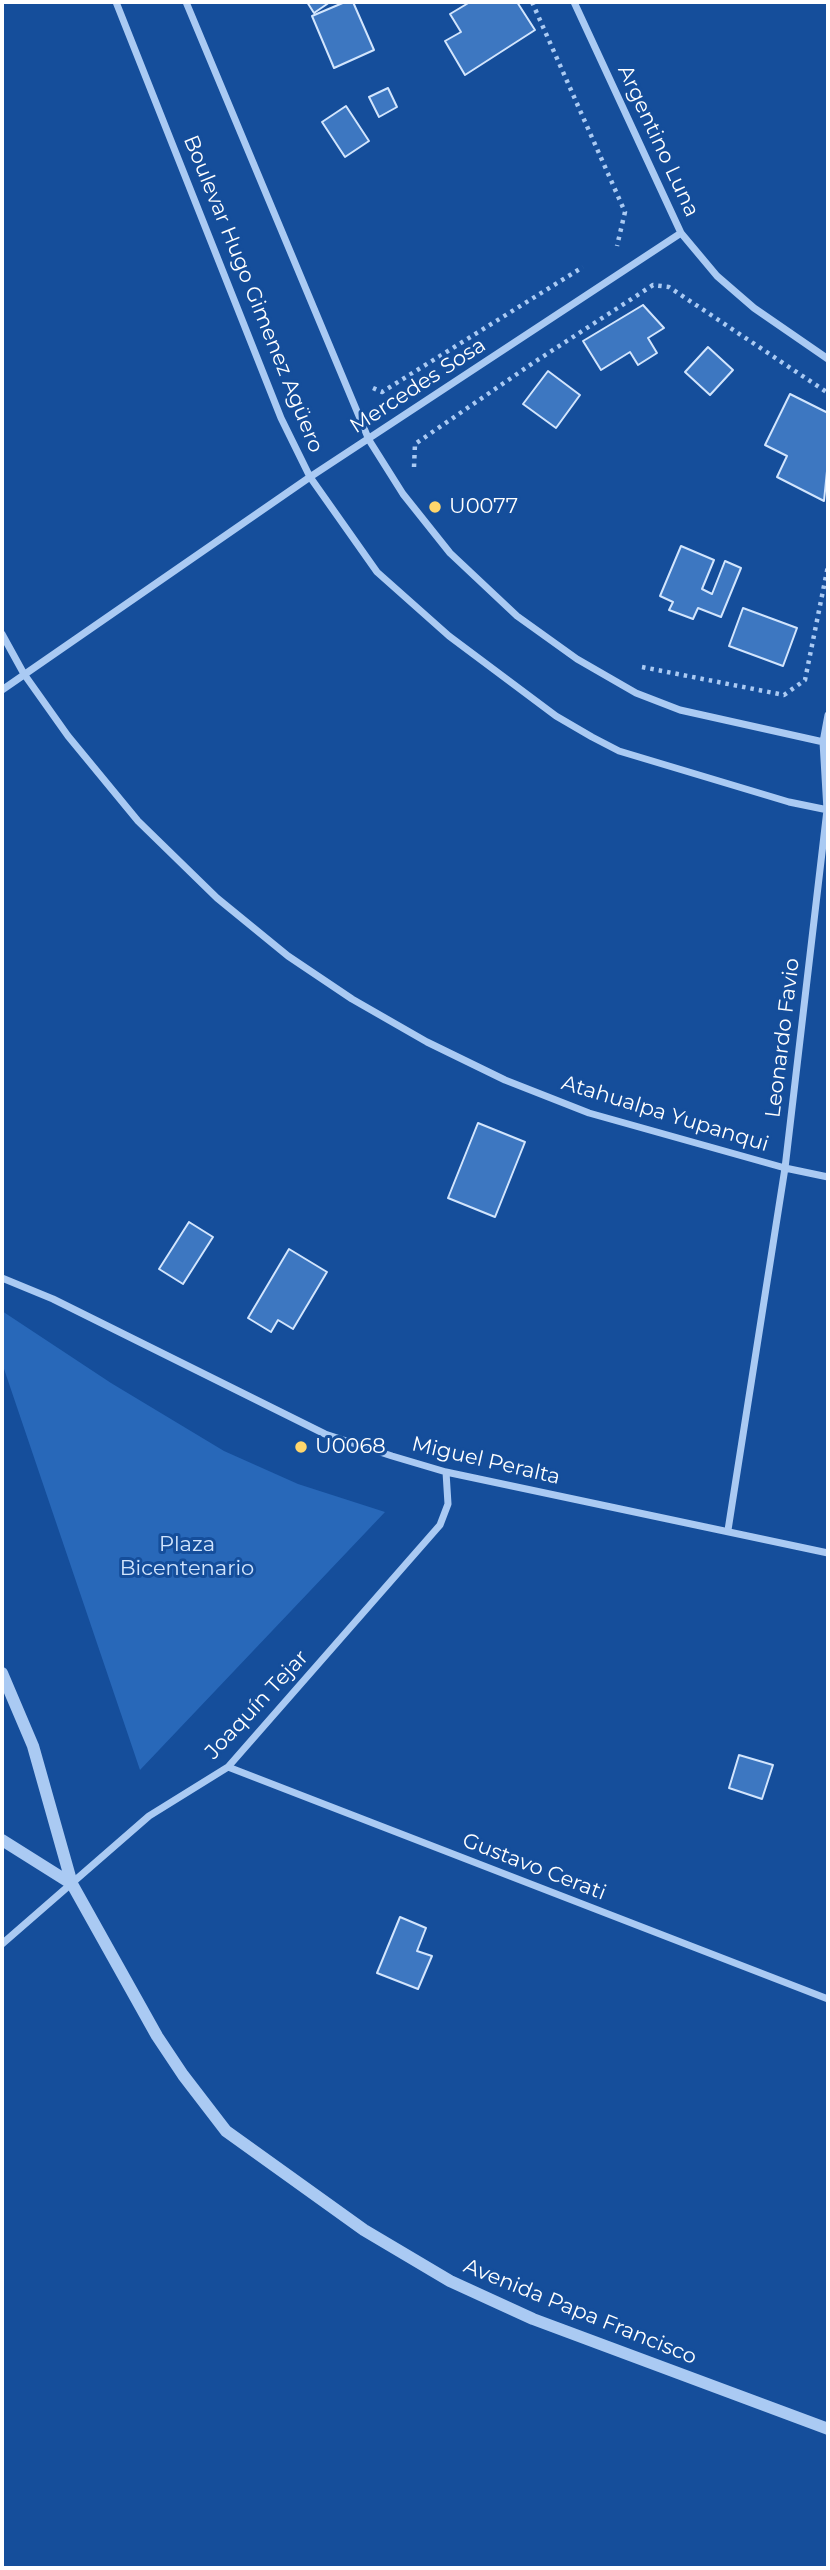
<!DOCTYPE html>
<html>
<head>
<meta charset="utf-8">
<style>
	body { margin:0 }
	#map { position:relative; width:830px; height:2570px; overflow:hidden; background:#154e9b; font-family:Montserrat,sans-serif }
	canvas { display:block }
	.frame { position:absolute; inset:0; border:4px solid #fff; pointer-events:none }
</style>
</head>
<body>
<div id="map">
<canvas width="830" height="2570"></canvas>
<div class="frame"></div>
</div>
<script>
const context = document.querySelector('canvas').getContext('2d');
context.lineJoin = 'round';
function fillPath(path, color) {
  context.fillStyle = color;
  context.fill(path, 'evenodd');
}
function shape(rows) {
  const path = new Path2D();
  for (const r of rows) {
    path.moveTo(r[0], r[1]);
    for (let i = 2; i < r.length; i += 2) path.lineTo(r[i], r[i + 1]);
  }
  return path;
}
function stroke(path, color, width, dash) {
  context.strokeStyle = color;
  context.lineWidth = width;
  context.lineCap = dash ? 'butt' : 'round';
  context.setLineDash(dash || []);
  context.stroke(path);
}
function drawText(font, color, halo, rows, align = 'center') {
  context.font = font + ' Montserrat,sans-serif';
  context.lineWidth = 6;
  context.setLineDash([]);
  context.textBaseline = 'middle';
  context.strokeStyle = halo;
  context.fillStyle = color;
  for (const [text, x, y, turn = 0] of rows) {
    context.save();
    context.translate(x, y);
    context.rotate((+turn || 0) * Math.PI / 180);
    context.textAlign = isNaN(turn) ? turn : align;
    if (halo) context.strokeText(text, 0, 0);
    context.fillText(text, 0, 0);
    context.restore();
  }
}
const green = shape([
	[2,1311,111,1383,224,1451,298,1484,385,1512,140,1770,2,1363]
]);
const building = shape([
	[307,2,330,2,314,13,307,2],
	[345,2,353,2,374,50,334,68,312,16,345,2],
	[470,2,517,2,535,30,465,75,445,41,461,32,450,14,470,2],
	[388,88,397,107,379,117,369,97,388,88],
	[346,106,369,141,345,157,322,122,346,106],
	[643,305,664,328,648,338,657,353,638,365,630,352,601,370,583,341,643,305],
	[708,347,733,370,710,395,685,372,708,347],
	[548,371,580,395,556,428,523,404,548,371],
	[790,394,828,413,828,461,824,501,777,477,787,456,765,445,790,394],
	[681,546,714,560,702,589,712,594,725,561,741,568,721,617,698,608,693,619,669,610,673,602,660,596,681,546],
	[743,608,797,628,783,666,729,646,743,608],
	[478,1123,525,1142,495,1217,448,1198,478,1123],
	[189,1222,213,1237,183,1284,159,1269,189,1222],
	[289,1249,327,1272,293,1329,278,1320,271,1332,248,1318,289,1249],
	[739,1755,773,1765,762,1799,729,1788,739,1755],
	[400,1917,426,1928,417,1951,432,1956,418,1989,377,1973,400,1917]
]);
const path = shape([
	[532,2,625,212,617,246],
	[373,388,382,392,583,267],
	[414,467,415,444,533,363,653,285,669,287,828,393],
	[642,667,784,695,805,680,828,566]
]);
const minor = shape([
	[116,2,281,418,310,477,377,572,449,636,556,716,592,737,619,751,789,802,828,810],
	[186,2,369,440,403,494,450,553,517,616,577,659,636,693,680,710,828,743],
	[574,2,681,233,717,276,754,308,828,359],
	[2,634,24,674,68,736,138,821,217,898,288,956,352,999,427,1042,505,1080,589,1113,785,1168,828,1177],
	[2,690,310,477,681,233],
	[2,1278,53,1299,325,1434,392,1456,446,1472,828,1553],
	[728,1530,785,1168,827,810,823,742,828,715],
	[228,1767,828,1999],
	[2,1944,149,1816,228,1767,440,1525,448,1504,446,1472]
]);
const tertiary = shape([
	[2,1673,33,1746,72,1884,157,2036,183,2075,226,2131,364,2230,450,2281,533,2319,828,2429],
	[2,1840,72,1884]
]);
const markers = [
	[435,507,7,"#ffd66c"],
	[301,1447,7,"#ffd66c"]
];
const streetNames = [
	["Argentino Luna",658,141,65],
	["Boulevar Hugo Gimenez Agüero",253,294,68],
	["Mercedes Sosa",418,386,-33],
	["Leonardo Favio",783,1038,-83],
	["Atahualpa Yupanqui",665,1114,17],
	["Miguel Peralta",486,1461,13],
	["Joaquín Tejar",257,1705,-47],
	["Gustavo Cerati",534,1867,21],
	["Avenida Papa Francisco",580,2312,22]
];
const poiNames = [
	["U0077",449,507],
	["U0068",315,1447]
];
const parkNames = [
	["Plaza",187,1545],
	["Bicentenario",187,1569]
];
fillPath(green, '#2868b9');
fillPath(building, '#3d77c1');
stroke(building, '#d2e5fd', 2);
stroke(path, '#aacaf3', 4.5, [3.5, 5]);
stroke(minor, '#aacaf3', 7);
stroke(tertiary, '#aacaf3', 12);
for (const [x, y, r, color] of markers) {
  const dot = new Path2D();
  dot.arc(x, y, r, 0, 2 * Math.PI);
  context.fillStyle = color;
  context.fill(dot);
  stroke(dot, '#154e9b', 2.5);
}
drawText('21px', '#fff', '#154e9b', streetNames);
drawText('21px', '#fff', '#154e9b', poiNames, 'left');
drawText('21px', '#d2e5fd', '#154e9b', parkNames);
</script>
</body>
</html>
